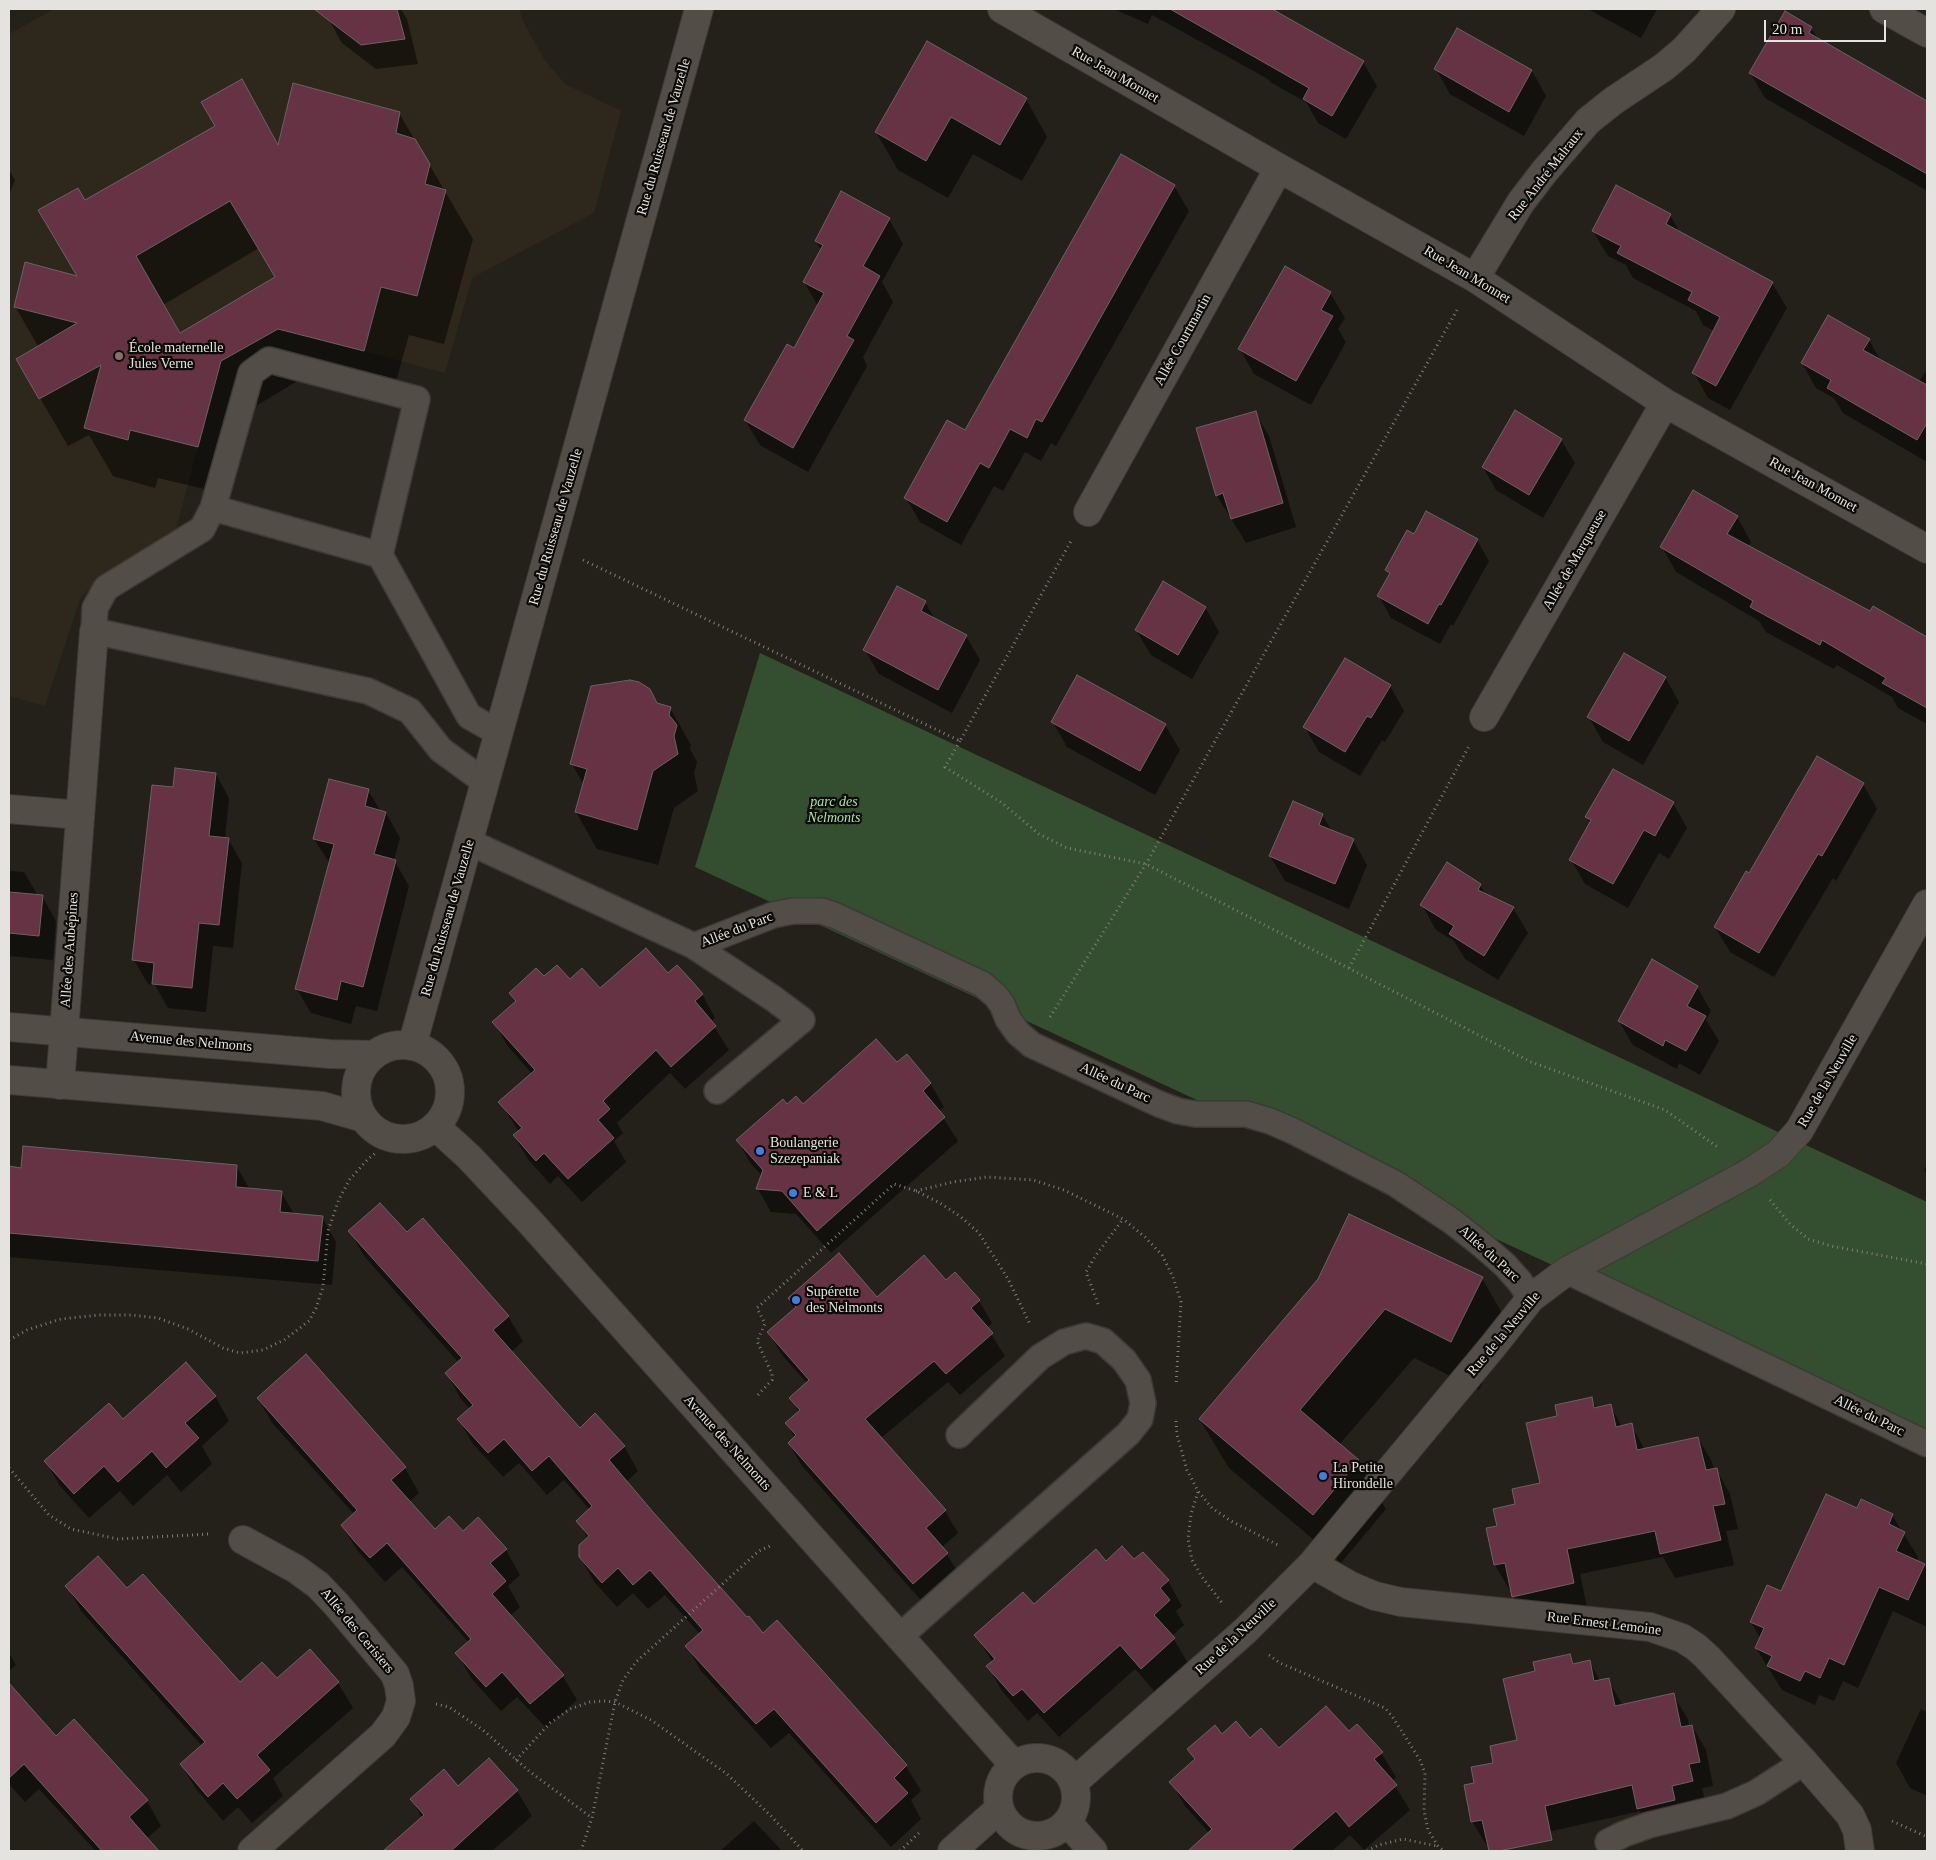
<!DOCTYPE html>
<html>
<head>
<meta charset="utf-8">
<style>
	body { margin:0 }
	#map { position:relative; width:1936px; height:1860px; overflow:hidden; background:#24201a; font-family:Georgia,serif }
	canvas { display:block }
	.frame { position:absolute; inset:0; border:10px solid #e5e3df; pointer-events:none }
	.scale { position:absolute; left:1764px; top:20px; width:122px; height:22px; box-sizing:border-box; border:2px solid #e5e3df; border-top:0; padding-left:6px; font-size:15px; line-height:18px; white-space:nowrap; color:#e5e3df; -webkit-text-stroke:4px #0b0a07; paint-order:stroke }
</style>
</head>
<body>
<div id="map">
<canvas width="1936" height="1860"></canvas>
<div class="frame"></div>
<div class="scale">20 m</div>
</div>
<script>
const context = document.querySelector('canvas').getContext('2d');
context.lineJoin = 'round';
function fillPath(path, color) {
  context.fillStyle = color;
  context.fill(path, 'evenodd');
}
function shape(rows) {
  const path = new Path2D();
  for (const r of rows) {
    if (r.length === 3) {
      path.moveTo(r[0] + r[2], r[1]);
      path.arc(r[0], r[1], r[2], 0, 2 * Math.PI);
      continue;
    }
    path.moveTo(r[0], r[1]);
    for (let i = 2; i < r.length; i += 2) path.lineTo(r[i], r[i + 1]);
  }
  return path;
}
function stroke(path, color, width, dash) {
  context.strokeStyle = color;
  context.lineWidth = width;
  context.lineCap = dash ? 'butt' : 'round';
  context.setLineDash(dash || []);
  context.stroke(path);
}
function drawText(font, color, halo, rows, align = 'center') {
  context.font = font + ' Georgia,serif';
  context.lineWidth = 4.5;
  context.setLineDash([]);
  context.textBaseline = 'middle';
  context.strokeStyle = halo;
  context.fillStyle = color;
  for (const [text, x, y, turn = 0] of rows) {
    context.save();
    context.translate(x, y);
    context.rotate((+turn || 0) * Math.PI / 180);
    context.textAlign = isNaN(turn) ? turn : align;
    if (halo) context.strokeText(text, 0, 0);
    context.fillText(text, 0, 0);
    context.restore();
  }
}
const built = shape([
	[54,9,519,9,524,23,544,59,565,84,621,111,594,213,472,278,445,373,278,328,221,361,174,537,96,582,80,599,45,706,9,696,9,34]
]);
const green = shape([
	[760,653,1927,1202,1927,1439,695,867]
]);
const shadow = shape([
	[337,9,401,9,407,19,418,64,376,69,342,43,328,18],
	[1114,9,1269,9,1363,62,1377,86,1346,139,1318,123,1306,102,1270,82,1268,79,1152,15,1148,24],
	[1588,9,1657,9,1641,38],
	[1811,28,1818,39,1927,102,1927,191,1765,98,1750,73],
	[1436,69,1532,71,1546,96,1524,136,1450,94],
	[242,81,279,146,399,113,473,239,444,344,409,335,391,399,306,376,249,410,226,494,158,478,155,488,113,476,89,435,68,446,18,360,39,348,15,306,79,278,84,202,217,126],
	[259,248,276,278,180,334,163,305],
	[1026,99,1047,137,1022,181,973,154,948,198,898,170,876,132],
	[1121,156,1174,186,1189,211,1056,446,1051,443,1041,461,1025,452,1003,491,994,486,961,545,920,522,906,498,966,432],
	[9,170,15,180,9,195],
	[1670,215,1680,233,1772,283,1787,308,1730,410,1708,398,1694,373,1714,331,1703,325,1696,311,1633,278,1626,265,1608,256,1593,231],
	[889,219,903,244,882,282,893,302,863,357,867,366,808,472,760,445,745,420,794,350,818,306,804,282,821,250,816,241],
	[1330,293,1345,318,1338,329,1346,342,1311,405,1254,374,1240,349],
	[1869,340,1881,361,1919,382,1927,369,1927,462,1843,413,1834,398,1816,388,1802,363],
	[1255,412,1269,436,1296,527,1246,543,1217,496],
	[1561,440,1575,463,1543,518,1496,490,1483,467],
	[1737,517,1751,542,1748,547,1871,612,1873,608,1927,639,1927,724,1898,708,1892,697,1837,665,1834,669,1766,632,1759,621,1676,572,1662,547],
	[1415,536,1477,540,1489,561,1453,626,1451,624,1440,644,1391,618,1379,596,1390,576,1387,570],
	[925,602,935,620,966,636,980,660,952,713,879,674,865,650],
	[1205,607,1219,632,1192,679,1151,655,1136,630],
	[1665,677,1679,702,1643,765,1603,742,1589,717],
	[1390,686,1404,711,1385,742,1382,740,1360,776,1319,752,1305,727],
	[658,705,670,708,691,745,690,749,697,762,694,773,698,791,674,808,658,865,597,849,576,812,584,785,572,764],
	[1053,722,1165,725,1180,750,1155,795,1067,747],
	[216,774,229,798,225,839,228,839,242,863,233,948,213,946,206,1012,168,1008,155,985,148,984,134,960,174,789],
	[1863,784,1877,809,1836,881,1833,878,1774,977,1730,952,1715,927,1750,875],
	[368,790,381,812,386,813,400,838,394,860,409,886,377,1011,356,1006,351,1024,311,1013,296,988,330,864,314,839],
	[1673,803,1687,828,1669,859,1659,853,1628,908,1585,884,1571,860,1590,824,1587,817],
	[1322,815,1332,831,1353,840,1367,865,1349,909,1285,881,1270,856],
	[9,871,24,872,38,896,42,896,56,921,53,960,9,956],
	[1480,885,1486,895,1513,908,1528,933,1498,980,1465,959,1454,941,1436,930,1422,905],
	[668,974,702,994,715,1018,711,1022,729,1050,685,1089,670,1073,617,1123,623,1133,614,1141,626,1162,582,1202,558,1176,550,1184,528,1159,514,1136,519,1132,500,1102,532,1074,507,1045,494,1022,516,1002,510,993,544,978,570,981,600,990],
	[1697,987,1711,1011,1706,1020,1719,1041,1700,1075,1679,1063,1677,1069,1633,1045,1619,1021],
	[897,1064,930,1083,944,1107,939,1111,958,1141,831,1253,796,1214,771,1212,758,1189,762,1176,751,1164,738,1141,787,1105,803,1106],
	[1927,1164,1927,1176,1924,1170],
	[237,1167,250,1190,281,1192,294,1214,322,1217,336,1242,332,1285,9,1257,9,1168],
	[350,1231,407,1234,508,1316,523,1341,511,1352,580,1430,624,1446,638,1471,626,1482,747,1619,892,1749,906,1766,921,1791,911,1800,921,1819,891,1847,789,1733,771,1748,701,1671,687,1646,700,1634,665,1595,648,1609,633,1593,617,1607,595,1583,580,1557,588,1539,578,1521,590,1510,564,1480,547,1495,519,1463,503,1477,473,1444,459,1420,470,1409,461,1399,447,1374,459,1363,364,1256],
	[1482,1278,1510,1327,1479,1390,1414,1358,1339,1445,1358,1461,1386,1509,1341,1563,1229,1468,1200,1420,1319,1280],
	[946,1282,979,1301,992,1323,987,1328,1005,1356,960,1395,948,1382,881,1438,945,1511,958,1533,942,1547,960,1575,926,1606,802,1466,789,1444,795,1438,786,1423,799,1412,791,1398,807,1383,782,1355,769,1333,795,1309,789,1299,877,1299],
	[306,1356,405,1468,419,1493,409,1502,435,1531,463,1533,506,1550,520,1575,508,1586,520,1607,510,1616,562,1675,577,1700,546,1728,517,1697,501,1711,471,1678,457,1653,469,1643,402,1567,385,1582,357,1550,342,1525,354,1514,273,1424,258,1399],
	[215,1396,229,1421,202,1446,212,1464,181,1492,167,1475,133,1506,120,1491,89,1518,60,1486,46,1462],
	[1591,1399,1597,1408,1610,1405,1622,1427,1631,1425,1645,1450,1698,1438,1712,1462,1714,1470,1716,1469,1730,1494,1738,1529,1726,1531,1734,1565,1675,1578,1663,1557,1580,1574,1587,1607,1527,1621,1513,1596,1511,1589,1509,1589,1495,1565,1499,1527,1517,1505,1541,1484,1559,1416],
	[1857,1510,1892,1515,1918,1557,1916,1562,1927,1567,1927,1627,1893,1611,1858,1688,1843,1681,1834,1701,1819,1695,1815,1705,1782,1690,1756,1648,1760,1638,1751,1622,1781,1592],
	[1143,1554,1168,1581,1182,1606,1176,1611,1184,1625,1172,1636,1188,1663,1156,1693,1135,1669,1059,1737,1037,1713,1028,1721,1002,1691,988,1666,993,1663,976,1635,1034,1606,1106,1563,1134,1561],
	[991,1655,994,1655,999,1664],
	[67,1586,127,1590,240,1683,276,1680,310,1650,338,1683,353,1708,273,1778,283,1796,252,1823,238,1807,223,1821,196,1789,181,1764,202,1746,81,1611],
	[9,1653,16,1665,9,1671],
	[1570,1655,1575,1665,1589,1661,1600,1681,1608,1680,1623,1706,1673,1695,1688,1719,1689,1727,1692,1726,1706,1750,1713,1786,1702,1788,1706,1805,1652,1833,1640,1811,1487,1846,1472,1821,1476,1784,1518,1741,1537,1672],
	[9,1685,56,1738,147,1801,161,1826,146,1839,158,1851,92,1851,94,1849,39,1789,25,1802,9,1784],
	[1921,1709,1927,1712,1927,1796,1910,1788,1896,1763],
	[1349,1732,1381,1753,1396,1777,1392,1781,1410,1810,1364,1850,1350,1835,1332,1851,1197,1851,1194,1847,1209,1833,1185,1806,1171,1782,1195,1760,1189,1750,1222,1736,1250,1739,1279,1750],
	[489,1760,517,1791,532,1816,492,1851,386,1851,422,1818,412,1800,458,1788],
	[754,1821,782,1851,720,1851]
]);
const building = shape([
	[314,9,397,9,405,39,361,45,314,9],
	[1170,9,1272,9,1364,61,1332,116,1303,99,1309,88,1170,9],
	[1785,11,1812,27,1809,33,1927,101,1927,174,1749,73,1785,11],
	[1457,28,1532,70,1509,112,1434,69,1457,28],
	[927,41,1027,98,1000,145,951,117,926,161,875,132,927,41],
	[242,79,278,145,293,83,400,112,396,133,415,139,430,164,425,184,446,190,417,296,381,287,364,351,278,329,221,361,198,447,130,430,128,440,84,428,101,365,39,399,16,359,77,323,14,307,25,262,77,276,38,210,78,188,85,200,215,126,201,102,242,79],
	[230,201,275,277,180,333,136,256,230,201],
	[1121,154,1175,185,1042,422,1036,419,1027,438,1010,429,989,468,980,463,947,522,904,498,947,420,965,430,1121,154],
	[1616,185,1671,214,1666,224,1773,282,1716,386,1692,373,1720,317,1688,300,1692,292,1617,253,1621,246,1592,231,1616,185],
	[841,191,890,218,863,266,880,276,847,336,854,340,793,448,744,420,787,344,794,348,824,293,803,282,823,245,815,241,841,191],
	[1285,266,1331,292,1321,310,1333,316,1296,381,1238,349,1285,266],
	[1828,315,1870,339,1863,350,1927,385,1927,423,1917,440,1827,388,1831,380,1801,363,1828,315],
	[1515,410,1562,439,1529,495,1482,467,1515,410],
	[1256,411,1283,503,1231,519,1223,493,1216,496,1196,428,1256,411],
	[1693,490,1738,516,1727,534,1870,611,1873,606,1927,637,1927,708,1882,683,1886,678,1822,640,1820,645,1750,607,1753,601,1660,547,1693,490],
	[1426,511,1478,539,1441,605,1439,604,1428,624,1377,596,1390,573,1385,570,1407,530,1414,534,1426,511],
	[1163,581,1206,607,1178,655,1135,630,1163,581],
	[897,586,926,601,921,611,967,635,938,690,863,650,897,586],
	[1624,653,1666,677,1629,741,1587,717,1624,653],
	[1345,658,1391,685,1371,718,1367,716,1345,752,1303,727,1345,658],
	[1077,675,1166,724,1140,771,1051,722,1077,675],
	[630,680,639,682,650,689,657,703,671,707,669,715,677,725,674,736,678,754,653,771,637,830,575,812,587,769,570,764,591,686,630,680],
	[1817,756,1864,783,1822,856,1818,854,1759,953,1714,927,1746,871,1749,873,1817,756],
	[175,768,216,773,209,836,229,838,219,925,199,923,192,988,152,984,154,963,132,960,152,785,173,787,175,768],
	[1613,769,1674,802,1655,836,1644,830,1613,884,1569,860,1591,820,1585,817,1613,769],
	[329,779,369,789,365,806,386,812,374,854,396,860,363,987,341,981,337,1000,295,989,334,844,313,839,329,779],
	[1293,801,1323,814,1319,825,1354,839,1335,884,1269,856,1293,801],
	[1447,862,1481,884,1478,890,1514,907,1484,956,1449,934,1454,926,1420,905,1447,862],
	[9,892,43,895,39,936,9,933,9,892],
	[646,948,668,973,677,965,691,980,703,994,695,1001,716,1026,671,1067,656,1050,603,1101,610,1109,598,1120,614,1138,568,1179,544,1153,536,1161,513,1135,522,1128,498,1102,535,1070,492,1022,516,1001,509,993,536,968,544,976,557,965,570,979,582,968,600,988,646,948],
	[1652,959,1698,986,1687,1006,1706,1016,1686,1051,1665,1040,1663,1046,1618,1021,1652,959],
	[876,1039,897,1062,907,1054,931,1083,923,1091,945,1117,817,1231,782,1191,756,1189,763,1170,736,1140,783,1099,787,1104,796,1096,803,1104,876,1039],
	[23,1146,237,1165,236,1187,282,1191,280,1212,323,1216,318,1261,9,1233,9,1166,21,1168,23,1146],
	[380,1203,407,1232,423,1218,509,1316,493,1330,580,1428,595,1413,625,1446,609,1460,653,1512,747,1617,749,1616,763,1633,777,1620,907,1765,894,1778,908,1793,876,1823,774,1709,756,1724,685,1646,703,1630,650,1570,633,1585,618,1568,602,1583,579,1557,579,1545,589,1536,576,1521,592,1506,549,1456,532,1471,504,1439,488,1453,457,1419,473,1405,445,1373,462,1358,348,1231,380,1203],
	[1349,1214,1483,1277,1451,1342,1385,1309,1300,1410,1359,1460,1313,1515,1199,1419,1318,1279,1349,1214],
	[839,1253,877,1297,924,1255,946,1280,955,1272,980,1300,971,1308,993,1333,946,1374,934,1361,865,1419,946,1510,926,1528,948,1553,913,1584,788,1443,796,1435,785,1423,800,1410,789,1398,809,1380,767,1332,796,1307,788,1298,839,1253],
	[306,1354,406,1467,391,1480,435,1529,449,1516,463,1531,478,1517,507,1549,490,1563,506,1581,492,1594,564,1675,530,1704,502,1672,486,1687,455,1653,471,1639,387,1543,370,1558,355,1542,341,1525,357,1510,257,1398,306,1354],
	[186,1362,216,1396,185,1423,199,1438,166,1468,152,1451,118,1482,104,1466,74,1494,44,1461,109,1403,123,1419,186,1362],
	[1592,1397,1594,1408,1611,1404,1616,1427,1632,1423,1637,1450,1698,1437,1706,1470,1717,1468,1725,1504,1713,1506,1721,1540,1660,1554,1655,1531,1567,1549,1574,1583,1512,1597,1505,1563,1494,1565,1486,1528,1497,1526,1493,1509,1515,1504,1512,1489,1540,1483,1526,1423,1557,1416,1555,1405,1592,1397],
	[1826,1494,1857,1508,1861,1499,1893,1514,1889,1524,1905,1532,1896,1551,1925,1564,1908,1600,1879,1587,1844,1665,1829,1658,1820,1678,1805,1671,1800,1681,1767,1666,1772,1656,1755,1648,1764,1628,1750,1622,1767,1585,1781,1591,1826,1494],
	[1122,1546,1134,1559,1143,1552,1169,1580,1160,1588,1170,1600,1154,1615,1175,1638,1141,1669,1120,1645,1044,1713,1022,1689,1013,1696,986,1666,995,1659,974,1635,1023,1592,1034,1604,1096,1549,1106,1561,1122,1546],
	[98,1556,127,1588,143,1574,240,1682,262,1662,277,1678,310,1649,339,1682,257,1755,270,1770,237,1799,223,1783,208,1797,180,1764,205,1742,65,1586,98,1556],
	[1570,1654,1573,1664,1590,1660,1594,1681,1609,1678,1615,1706,1674,1693,1681,1727,1692,1725,1700,1762,1689,1764,1693,1781,1672,1786,1675,1800,1637,1809,1632,1785,1545,1806,1552,1840,1499,1851,1489,1851,1482,1820,1471,1822,1464,1785,1474,1783,1471,1767,1493,1763,1490,1746,1517,1740,1503,1679,1535,1671,1533,1662,1570,1654],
	[9,1683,56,1736,74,1719,148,1800,129,1817,159,1851,102,1851,24,1764,9,1778,9,1683],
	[1326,1706,1349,1731,1357,1724,1383,1752,1374,1759,1397,1785,1349,1827,1336,1811,1290,1851,1188,1851,1212,1829,1169,1782,1195,1759,1187,1749,1215,1725,1222,1734,1236,1721,1250,1738,1261,1728,1279,1748,1326,1706],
	[489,1758,518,1790,451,1851,383,1851,424,1815,410,1799,444,1769,458,1786,489,1758]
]);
const path = shape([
	[583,560,960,741,1071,541],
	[960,741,945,767,1002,803,1039,834,1067,848,1146,864,1531,1062,1665,1110,1719,1148],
	[1349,968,1469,746],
	[1050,1017,1146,864,1457,310],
	[916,1191,953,1182,987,1177,1033,1180,1064,1190,1123,1219,1145,1237,1162,1255,1173,1277,1181,1302,1176,1385],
	[1770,1200,1790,1224,1808,1239,1831,1246,1927,1264],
	[1098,1304,1086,1272,1096,1255,1123,1219],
	[9,1340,27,1330,61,1319,100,1315,131,1315,158,1318,188,1329,223,1348,240,1353,263,1350,284,1340,309,1321,316,1308,323,1287,328,1231,339,1199,350,1179,368,1159,377,1152],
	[758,1395,772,1380,772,1374,757,1341,765,1324,757,1308,894,1184,916,1191,940,1203,961,1217,979,1233,1008,1279,1030,1324],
	[1176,1421,1177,1435,1187,1470,1198,1491,1212,1508,1231,1521,1280,1546],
	[9,1468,49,1515,71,1529,118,1539,209,1534],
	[1198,1492,1191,1514,1188,1539,1192,1560,1202,1577,1223,1604],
	[1269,1655,1280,1663,1385,1708,1392,1716,1420,1760,1425,1773,1424,1811,1428,1830,1438,1846,1444,1851],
	[436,1704,449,1707,483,1730,529,1771,592,1818],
	[516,1760,550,1723,570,1709,590,1702,604,1701,615,1702,651,1720,727,1774,771,1816,803,1851],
	[1892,1821,1927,1837],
	[581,1851,592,1818,615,1702,623,1680,636,1662,759,1551,772,1545],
	[900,1851,920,1832],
	[1367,1851,1379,1845,1403,1839,1437,1846]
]);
const lane = shape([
	[213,508,202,529,106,588,95,608,94,631,368,691,410,711,441,750,485,782],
	[380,555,213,508,251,373,269,360,417,399,380,555,469,716,499,733],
	[469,842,694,946,774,999,802,1020,717,1091],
	[694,946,773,915,793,911,821,911,834,915,982,984,995,995,1002,1004,1008,1019,1018,1033,1032,1045,1159,1104,1178,1111,1195,1114,1246,1114,1270,1121,1293,1131,1396,1184,1453,1222,1482,1245,1505,1265,1520,1282,1531,1298],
	[1567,1271,1927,1444],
	[899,1637,1128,1434,1140,1419,1143,1403,1138,1380,1124,1360,1103,1341,1086,1336,1064,1342,1040,1357,959,1435],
	[1608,1842,1624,1834,1649,1825,1727,1806,1756,1793,1804,1762]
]);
const street = shape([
	[1002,9,1279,168,1475,278,1665,403,1927,549],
	[1884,9,1927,33],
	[1475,278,1521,202,1544,172,1588,121,1613,101,1664,67,1684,50,1721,9],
	[1088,512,1279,168],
	[1484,717,1665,403],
	[9,809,80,815],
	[412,1046,699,9],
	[60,1085,94,631],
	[243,1540,296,1569,318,1585,337,1605,395,1674,399,1686,401,1701,396,1717,383,1735,252,1851],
	[1312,1564,1351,1586,1375,1596,1401,1602,1650,1627,1682,1638,1696,1647,1707,1657,1804,1762,1850,1815,1857,1830,1860,1851],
	[1074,1782,1245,1631,1312,1564,1493,1346,1531,1298,1567,1271,1749,1173,1778,1154,1799,1131,1927,904],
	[952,1851,999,1809]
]);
const secondary = shape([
	[9,1027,330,1054,374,1055],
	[403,1092,47],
	[9,1080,322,1106,364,1118],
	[435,1126,469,1157,531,1223,1014,1765],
	[1037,1797,39],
	[1067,1822,1093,1851]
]);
const markers = [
	[119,356,5,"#8d6e63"],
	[760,1151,5,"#3f7fe0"],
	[793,1193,5,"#3f7fe0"],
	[796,1300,5,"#3f7fe0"],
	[1323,1476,5,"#3f7fe0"]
];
const streetNames = [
	["Rue Jean Monnet",1115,75,30],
	["Rue du Ruisseau de Vauzelle",664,137,-74],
	["Rue André Malraux",1546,175,-52],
	["Rue Jean Monnet",1467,275,31],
	["Allée Courtmartin",1183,340,-61],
	["Rue Jean Monnet",1813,485,29],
	["Rue du Ruisseau de Vauzelle",556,527,-74],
	["Allée de Marqueuse",1575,560,-60],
	["Rue du Ruisseau de Vauzelle",448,918,-74],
	["Allée du Parc",737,930,-21],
	["Allée des Aubépines",70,950,-86],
	["Avenue des Nelmonts",191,1042,5],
	["Rue de la Neuville",1828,1081,-60],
	["Allée du Parc",1115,1083,25],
	["Allée du Parc",1489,1254,42],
	["Rue de la Neuville",1504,1334,-50],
	["Allée du Parc",1869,1416,26],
	["Avenue des Nelmonts",727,1443,48],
	["Rue Ernest Lemoine",1604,1624,7],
	["Allée des Cerisiers",357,1631,50],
	["Rue de la Neuville",1236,1637,-43]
];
const poiNames = [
	["École maternelle",129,348],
	["Jules Verne",129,364],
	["Boulangerie",770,1143],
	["Szezepaniak",770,1159],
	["E & L",803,1193],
	["Supérette",806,1292],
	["des Nelmonts",806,1308],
	["La Petite",1333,1468],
	["Hirondelle",1333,1484]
];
const parkNames = [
	["parc des",834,802],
	["Nelmonts",834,818]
];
fillPath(built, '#2e271b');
fillPath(green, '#334f2f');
fillPath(shadow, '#0007');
fillPath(building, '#653344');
stroke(building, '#6b6265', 1);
stroke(lane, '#3d3a35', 28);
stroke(street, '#3d3a35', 30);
stroke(secondary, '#3d3a35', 30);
stroke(path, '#817d78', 3, [1, 4]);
stroke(lane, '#524d47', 25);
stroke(street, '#524d47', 28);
stroke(secondary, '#524d47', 28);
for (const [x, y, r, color] of markers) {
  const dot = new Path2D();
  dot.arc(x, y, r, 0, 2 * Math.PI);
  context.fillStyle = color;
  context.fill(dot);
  stroke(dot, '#0b0a07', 2);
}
drawText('14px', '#e5e3df', '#0b0a07', streetNames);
drawText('14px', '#e5e3df', '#0b0a07', poiNames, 'left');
drawText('italic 14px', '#abe3a2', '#0b0a07', parkNames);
</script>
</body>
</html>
